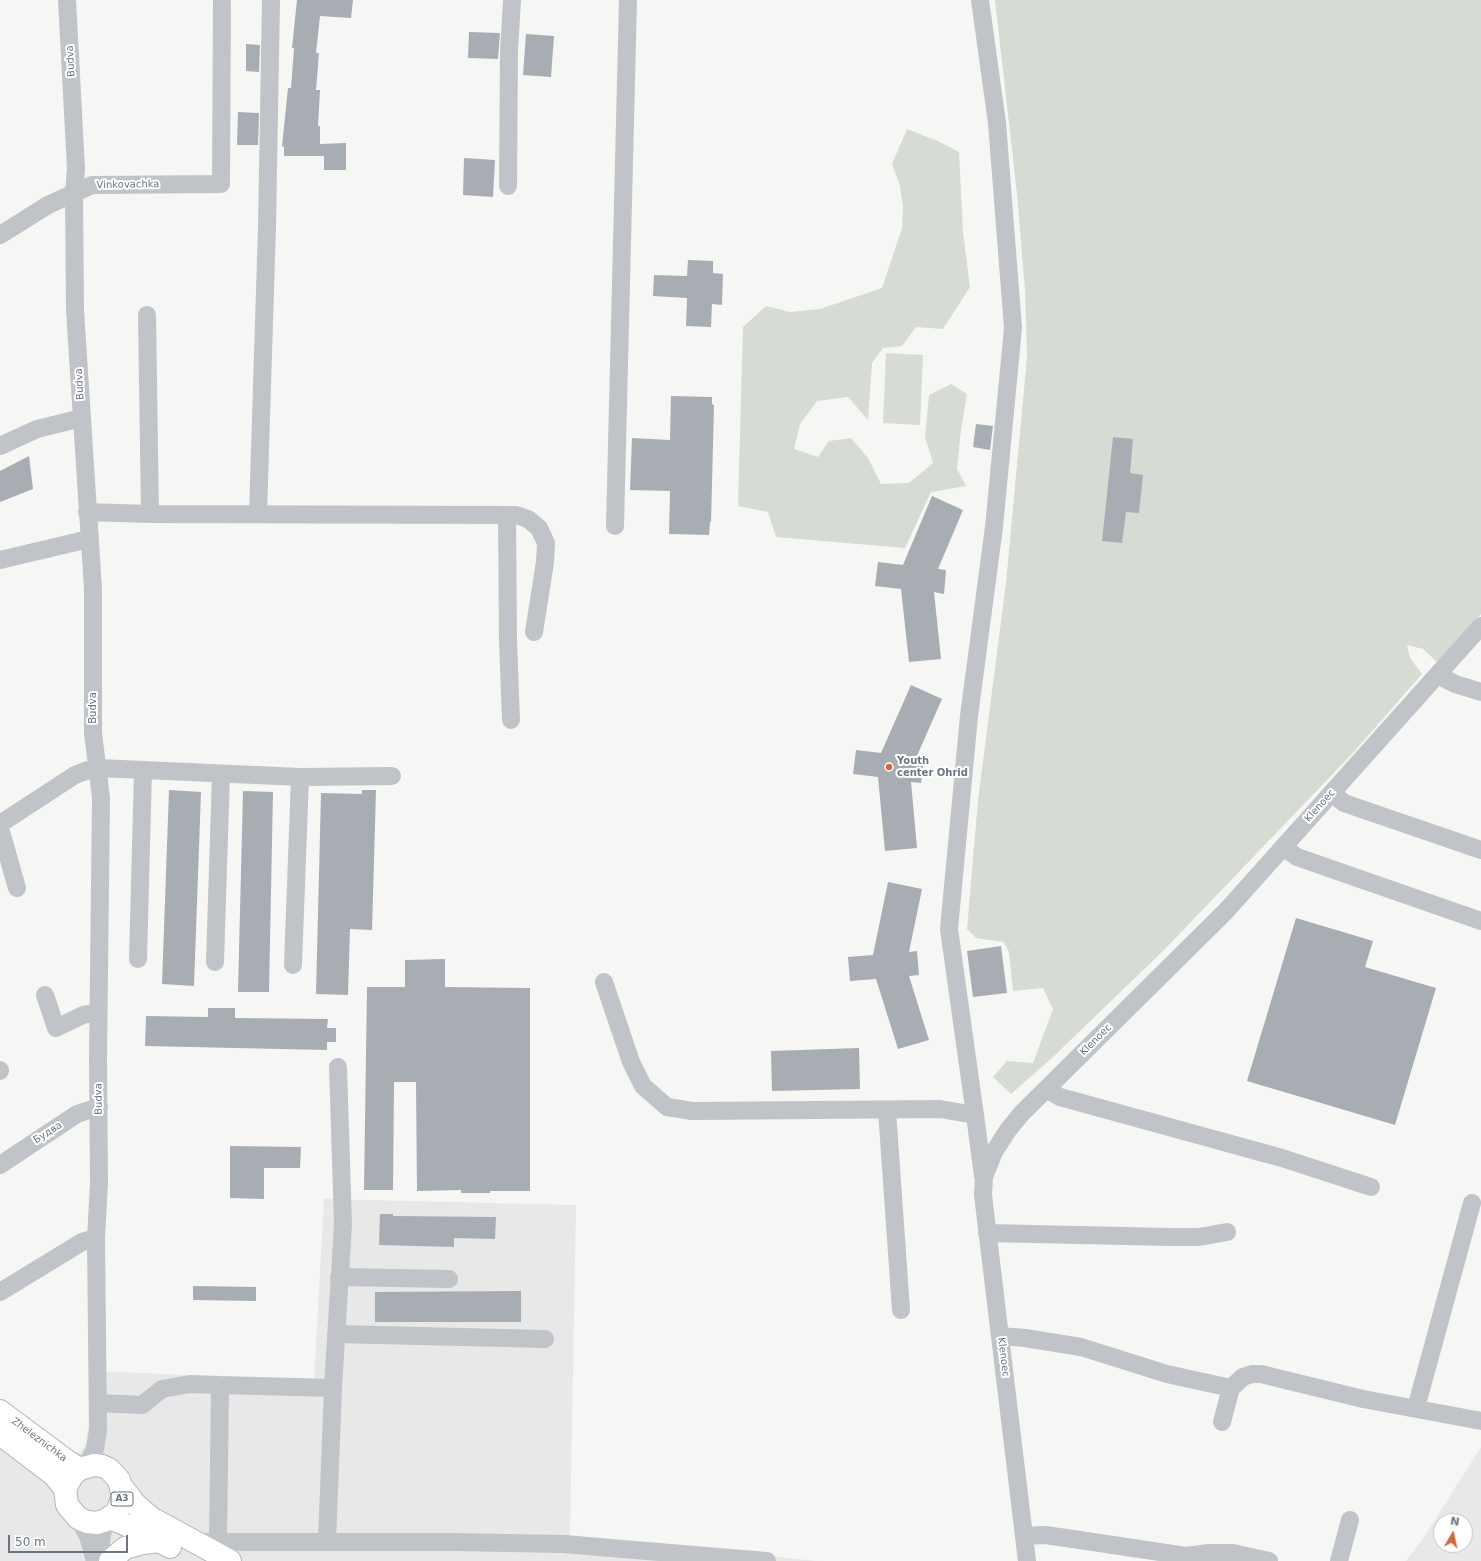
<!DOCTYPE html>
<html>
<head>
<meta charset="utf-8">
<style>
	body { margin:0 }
	#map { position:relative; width:1481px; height:1561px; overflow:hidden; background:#f6f7f4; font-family:"DejaVu Sans",sans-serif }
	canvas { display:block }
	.north { position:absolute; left:1433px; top:1513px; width:40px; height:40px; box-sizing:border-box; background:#fff; border:1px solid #c3c8cd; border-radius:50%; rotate:9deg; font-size:11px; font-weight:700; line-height:16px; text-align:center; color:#697582 }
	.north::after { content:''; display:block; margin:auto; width:14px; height:18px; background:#d16a3a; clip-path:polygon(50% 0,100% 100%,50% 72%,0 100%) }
	.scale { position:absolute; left:8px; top:1535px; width:120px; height:18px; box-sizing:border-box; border:2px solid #697582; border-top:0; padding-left:5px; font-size:12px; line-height:14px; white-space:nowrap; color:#697582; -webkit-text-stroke:3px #fff; paint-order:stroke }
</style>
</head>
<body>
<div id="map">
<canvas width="1481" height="1561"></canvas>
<div class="north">N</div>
<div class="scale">50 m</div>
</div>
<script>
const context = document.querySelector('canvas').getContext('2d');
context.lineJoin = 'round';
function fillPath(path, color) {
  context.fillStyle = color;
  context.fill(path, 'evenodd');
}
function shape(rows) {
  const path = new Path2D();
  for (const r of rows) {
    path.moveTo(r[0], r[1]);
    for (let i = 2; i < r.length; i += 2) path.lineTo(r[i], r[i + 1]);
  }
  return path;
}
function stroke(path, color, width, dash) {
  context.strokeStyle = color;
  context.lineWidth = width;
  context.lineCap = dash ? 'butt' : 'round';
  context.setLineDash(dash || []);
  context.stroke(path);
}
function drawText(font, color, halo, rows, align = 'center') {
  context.font = font + ' "DejaVu Sans",sans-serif';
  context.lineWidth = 4;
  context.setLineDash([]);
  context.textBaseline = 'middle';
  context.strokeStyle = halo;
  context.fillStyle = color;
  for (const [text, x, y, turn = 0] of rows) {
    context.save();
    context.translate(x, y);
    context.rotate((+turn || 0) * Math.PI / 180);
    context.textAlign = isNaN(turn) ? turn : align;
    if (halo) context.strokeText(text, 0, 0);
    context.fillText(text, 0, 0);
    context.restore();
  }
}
const built = shape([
	[324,1199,576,1205,570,1535,817,1561,0,1561,0,1436,52,1482,85,1446,98,1371,314,1381],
	[1481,1447,1481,1561,1406,1561,1426,1534],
	[1441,1521,1465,1521,1465,1545,1441,1545]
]);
const green = shape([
	[995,0,1481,0,1481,614,1437,662,1423,649,1407,645,1410,658,1422,674,1352,754,1164,950,1053,1057,1011,1094,993,1077,1007,1061,1033,1063,1053,1009,1043,988,1013,991,1009,952,1004,942,976,938,967,929,978,800,1006,583,1027,357,1025,290,1017,194],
	[907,129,940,142,959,152,963,232,970,287,943,329,916,327,902,346,883,348,872,363,868,420,848,397,817,401,800,424,794,449,818,457,829,441,851,438,868,458,881,484,909,483,933,463,925,437,929,395,951,384,967,394,961,430,957,469,966,486,931,492,905,548,776,537,768,512,738,506,743,327,766,306,790,312,820,309,882,288,902,228,903,206,900,186,892,164],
	[886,353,923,355,920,425,883,423]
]);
const building = shape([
	[297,0,353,0,351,18,320,16,316,53,319,53,316,90,320,90,318,126,320,126,320,144,346,143,346,170,324,170,324,156,284,156,284,147,282,146,288,88,291,88,294,48,292,48],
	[469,32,500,33,498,59,468,58],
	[526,34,554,36,551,77,523,75],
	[246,44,260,45,259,72,246,71],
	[238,112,259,113,258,145,237,145],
	[464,158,495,160,493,197,463,195],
	[688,260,713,261,713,273,723,274,722,305,712,304,711,327,686,326,687,298,653,296,654,275,687,276],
	[671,396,712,397,712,404,714,405,711,522,710,522,709,535,669,534,670,491,630,490,632,438,670,440],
	[976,424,993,426,990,450,973,447],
	[1113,437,1133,439,1130,473,1143,475,1139,513,1126,512,1122,543,1102,541],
	[29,456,33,489,0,502,0,471],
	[932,496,963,510,938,569,946,570,944,594,934,592,941,659,909,662,901,589,875,586,878,562,903,565],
	[911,685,942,699,916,758,924,759,921,783,911,782,917,848,885,851,878,777,853,774,856,750,881,753],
	[169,790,201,792,194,986,162,984],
	[362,790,376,790,372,930,350,929,348,995,316,994,321,793,362,794],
	[243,791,273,792,269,992,238,992],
	[888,882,922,889,909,952,917,951,919,975,909,976,929,1040,898,1049,876,979,850,981,848,957,873,955],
	[1296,918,1373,941,1365,967,1436,988,1395,1125,1247,1081],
	[1001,946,1007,993,973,997,967,951],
	[445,959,445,987,530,988,530,1191,490,1191,490,1193,461,1193,461,1190,417,1191,416,1082,394,1082,393,1190,364,1190,367,987,405,987,405,960],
	[208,1008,235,1008,235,1018,328,1019,327,1028,336,1028,336,1042,327,1042,327,1050,145,1046,146,1016,208,1017],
	[859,1048,860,1089,772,1091,771,1051],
	[230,1146,301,1147,300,1168,264,1168,264,1199,230,1198],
	[380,1214,393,1214,393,1216,496,1217,495,1239,454,1238,454,1247,379,1245],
	[193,1286,256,1287,256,1301,193,1300],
	[521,1291,521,1322,375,1322,375,1292]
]);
const minor = shape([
	[67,0,76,169,74,192,75,310,93,589,93,733,101,798,98,1059,99,1183,96,1238,98,1430,95,1449,86,1466],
	[508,186,509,51,512,0],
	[0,235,48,205,92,185,221,184,222,0],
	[147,315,150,514],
	[0,446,37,429,82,418],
	[87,512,150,514,516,515,528,519,539,528,546,543,545,562,534,632],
	[258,514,267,227,271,0],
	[507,515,508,640,511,720],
	[615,526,628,0],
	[0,560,89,539],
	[1438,675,1455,684,1481,692],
	[1332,793,1344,803,1481,850],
	[0,824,75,775,88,770,99,768,300,777,392,776],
	[0,828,17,888],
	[1283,847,1297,857,1481,921],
	[138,959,143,771],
	[215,962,221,774],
	[293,965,300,777],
	[604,982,631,1062,643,1086,667,1107,692,1111,940,1109,975,1115,983,1176],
	[45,995,56,1028,83,1015,98,1012],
	[0,1070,0,1071],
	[1046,1089,1060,1097,1282,1158,1371,1187],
	[887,1110,901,1310],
	[975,1115,949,929,969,716,994,527,1013,328,997,123,980,0],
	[0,1165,77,1114,99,1107],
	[987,1233,1171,1237,1199,1237,1227,1232],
	[339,1277,449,1279],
	[0,1292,82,1242,96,1238],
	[336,1334,545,1339],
	[1000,1336,1025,1338,1081,1347,1167,1374,1231,1388],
	[98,1403,142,1405,162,1389,190,1384,220,1385],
	[1416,1408,1472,1203],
	[1222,1422,1231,1388,1243,1377,1252,1374,1261,1374,1363,1399,1481,1421],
	[78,1518,88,1536,95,1561],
	[1025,1536,1045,1535,1073,1539,1186,1556,1209,1553,1233,1553,1269,1561],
	[218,1541,220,1385,333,1388],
	[327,1541,333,1388,343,1224,338,1067],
	[192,1542,454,1542,563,1544,767,1561],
	[99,1561,102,1535,106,1520],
	[1027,1561,983,1195,984,1177,994,1152,1008,1130,1022,1113,1226,911,1481,626],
	[1339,1561,1350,1520]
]);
const major = shape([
	[0,1411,67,1461,80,1469],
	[0,1434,54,1475,65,1489,67,1505,78,1518,87,1522,97,1523,106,1520,117,1512,123,1496,119,1480,109,1469,102,1466,94,1465,80,1469,73,1474,65,1489],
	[122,1487,135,1504,151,1518,230,1561],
	[110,1518,145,1533,170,1547],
	[110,1561,125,1548,143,1543,160,1541]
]);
const markers = [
	[889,767,4,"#d16a3a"]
];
const shields = [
	[122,1499,22]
];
const shieldNames = [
	["A3",122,1499]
];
const streetNames = [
	["Budva",71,61,-93],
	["Vinkovachka",128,185,-1],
	["Budva",80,384,-93],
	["Budva",93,708,-90],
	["Klenoec",1320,806,-48],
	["Klenoec",1096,1040,-45],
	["Budva",99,1099,-91],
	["Будва",48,1133,-33],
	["Klenoec",1003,1357,83],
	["Zheleznichka",39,1440,37]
];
const poiNames = [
	["Youth",897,761],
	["center Ohrid",897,773]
];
fillPath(built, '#e7e8e7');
fillPath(green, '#d6dbd4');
fillPath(building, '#a7adb3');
stroke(major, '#b2b5b9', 24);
stroke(minor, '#c0c3c7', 18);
stroke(major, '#fff', 22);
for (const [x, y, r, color] of markers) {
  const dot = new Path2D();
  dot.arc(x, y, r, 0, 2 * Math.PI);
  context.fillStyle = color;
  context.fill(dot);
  stroke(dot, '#fff', 1.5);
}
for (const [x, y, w] of shields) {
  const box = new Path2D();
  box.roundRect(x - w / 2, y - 7, w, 14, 3);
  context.fillStyle = '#fff';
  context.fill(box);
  stroke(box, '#697582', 1);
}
drawText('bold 9px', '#697582', null, shieldNames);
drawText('10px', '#697582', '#fff', streetNames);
drawText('bold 10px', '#697582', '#fff', poiNames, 'left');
</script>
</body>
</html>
